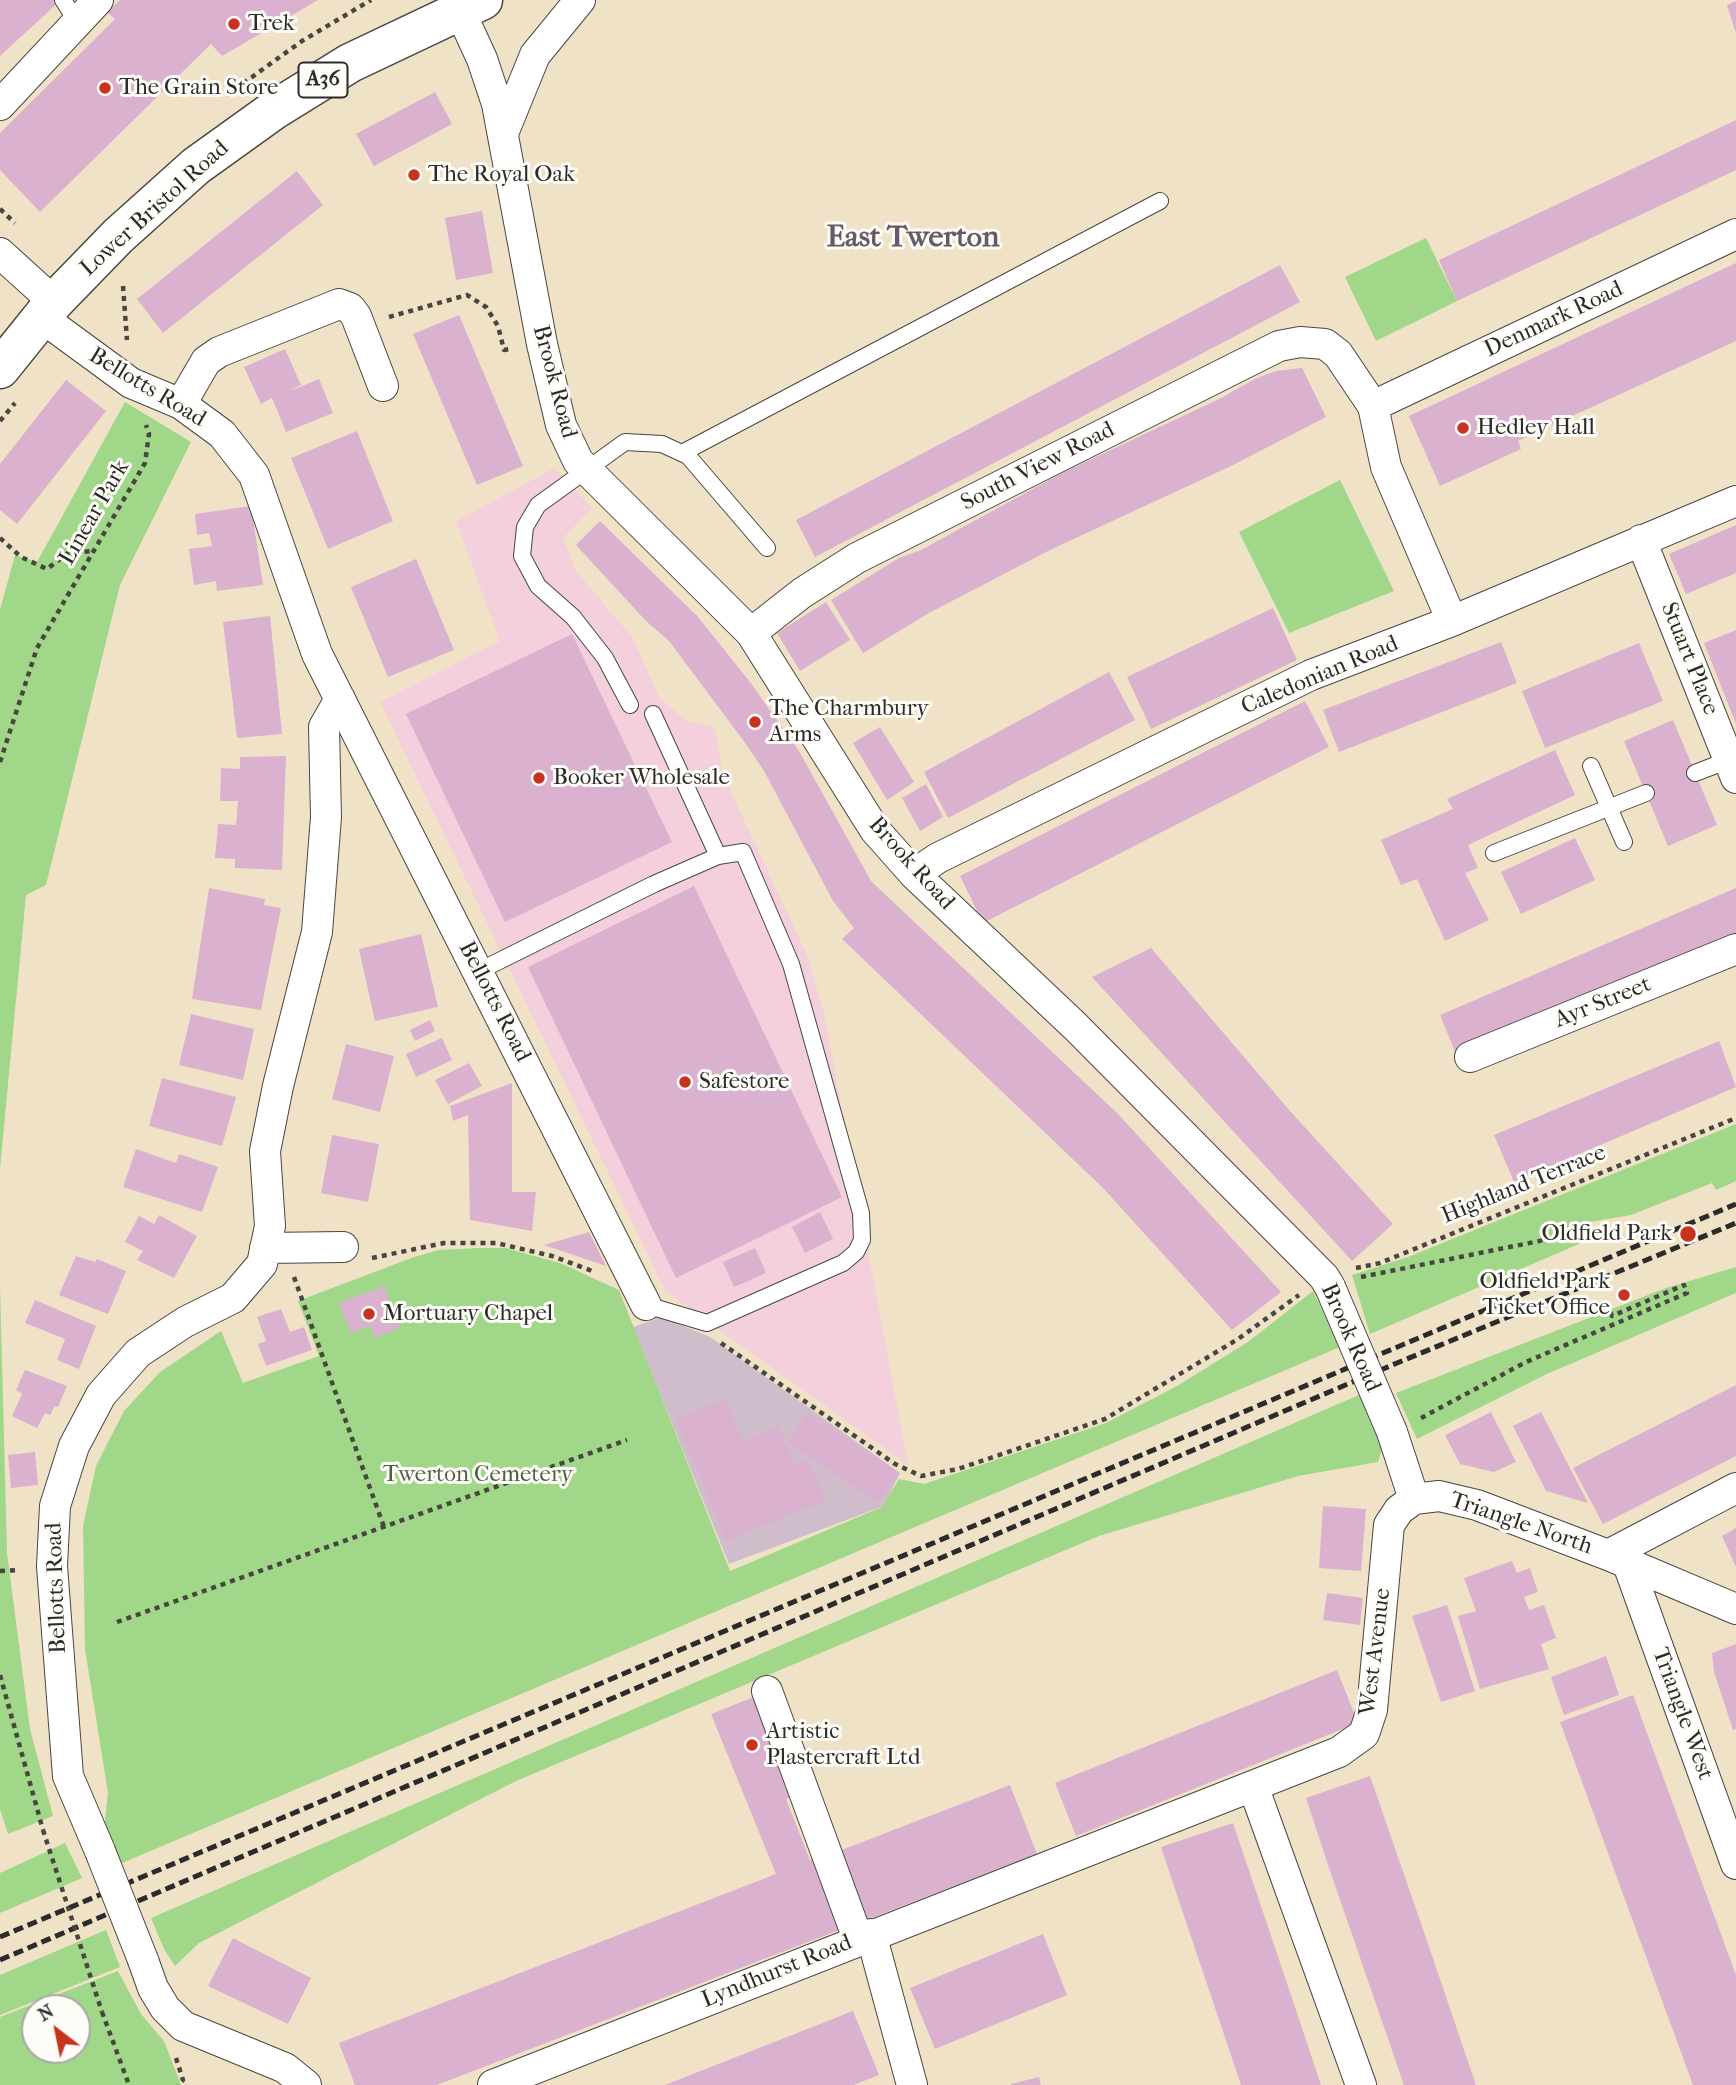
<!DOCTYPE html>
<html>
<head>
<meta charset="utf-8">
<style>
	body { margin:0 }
	#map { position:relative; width:1736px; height:2085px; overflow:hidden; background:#f0e2c6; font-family:"IM FELL French Canon",serif }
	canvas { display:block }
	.north { position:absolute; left:21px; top:1994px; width:70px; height:70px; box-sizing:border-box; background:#fdfcf7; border:2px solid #a9a8a5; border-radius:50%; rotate:328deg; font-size:19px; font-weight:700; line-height:28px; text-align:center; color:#2b2b2b }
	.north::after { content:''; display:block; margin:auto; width:24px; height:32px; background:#c8321e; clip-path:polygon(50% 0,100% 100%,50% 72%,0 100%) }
</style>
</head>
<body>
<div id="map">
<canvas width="1736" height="2085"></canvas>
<div class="north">N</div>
</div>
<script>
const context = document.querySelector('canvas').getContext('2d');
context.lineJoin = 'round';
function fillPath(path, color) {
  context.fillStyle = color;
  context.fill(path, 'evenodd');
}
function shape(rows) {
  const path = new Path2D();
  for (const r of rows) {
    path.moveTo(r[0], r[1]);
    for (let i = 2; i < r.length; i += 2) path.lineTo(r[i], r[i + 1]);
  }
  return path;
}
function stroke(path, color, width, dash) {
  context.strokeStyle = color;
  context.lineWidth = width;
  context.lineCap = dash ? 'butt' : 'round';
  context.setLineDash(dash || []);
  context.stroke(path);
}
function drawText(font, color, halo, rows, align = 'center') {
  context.font = font + ' "IM FELL French Canon",serif';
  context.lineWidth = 6;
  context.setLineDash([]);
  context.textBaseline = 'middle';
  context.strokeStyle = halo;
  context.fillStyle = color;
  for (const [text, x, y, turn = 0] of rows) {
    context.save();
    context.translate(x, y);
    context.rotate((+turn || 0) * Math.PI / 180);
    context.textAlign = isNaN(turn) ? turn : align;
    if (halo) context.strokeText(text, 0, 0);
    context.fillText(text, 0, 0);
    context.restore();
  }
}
const built = shape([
	[555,468,592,508,563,538,576,571,632,637,660,699,687,721,715,727,722,773,807,955,824,1014,908,1465,666,1292,380,702,500,641,456,521]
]);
const industrial = shape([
	[661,1317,710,1337,900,1473,884,1506,729,1564,633,1327]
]);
const green = shape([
	[1426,238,1457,301,1376,341,1345,277],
	[125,402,191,442,120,585,46,885,26,895,0,1168,0,610,15,555,37,562],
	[1340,480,1394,591,1289,633,1239,532],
	[1736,1124,1736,1181,1716,1190,1712,1183,1631,1215,1578,1224,1574,1234,1588,1240,1370,1334,1352,1275,1408,1257],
	[478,1248,505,1248,560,1263,619,1290,730,1571,882,1507,899,1479,924,1484,1106,1423,1177,1386,1248,1342,1313,1291,1340,1347,115,1866,104,1830,108,1793,85,1649,83,1526,96,1466,124,1411,160,1372,221,1331,243,1383,319,1356,298,1301,414,1257,439,1250],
	[1736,1267,1736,1293,1547,1374,1417,1439,1396,1393,1666,1288],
	[0,1285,7,1553,30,1729,53,1816,8,1834,0,1809],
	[1366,1392,1384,1442,1378,1462,1298,1476,1099,1536,516,1781,199,1943,175,1966,164,1949,151,1918],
	[65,1843,82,1878,0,1913,0,1873],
	[106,1930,120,1967,0,2015,0,1975],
	[118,1971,141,2014,164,2041,181,2085,0,2085,0,2017],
	[35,2008,77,2008,77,2050,35,2050]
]);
const building = shape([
	[0,0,61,0,0,56],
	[120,0,318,0,222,56,211,44,40,212,0,170,0,133,115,19,107,12],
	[1736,1,1736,31,1735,31,1727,5],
	[435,92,452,124,374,166,356,134],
	[1736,120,1736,170,1457,301,1439,260],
	[297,171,323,205,163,333,137,299],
	[482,211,493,273,456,280,445,218],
	[1736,263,1736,341,1518,441,1521,449,1440,486,1409,416],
	[1280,265,1300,302,815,557,796,520],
	[459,315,523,466,477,485,413,334],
	[285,349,301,385,290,391,319,379,333,413,286,432,272,398,261,404,244,367],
	[1302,368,1326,417,1231,466,1050,550,929,613,863,653,831,600,899,558,921,550,1064,472,1219,399,1255,379,1276,371],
	[66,380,106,411,17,524,0,510,0,464],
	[357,431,393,521,328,549,291,458],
	[251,506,263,585,217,591,216,581,194,585,189,549,212,546,209,533,197,535,195,514],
	[600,521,698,617,750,682,799,751,871,881,1118,1114,1281,1292,1232,1330,1103,1188,842,939,854,928,833,901,764,771,743,740,669,641,646,621,576,545],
	[1736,525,1736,573,1686,594,1669,554],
	[416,559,454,650,388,677,351,587],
	[826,602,850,640,800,671,777,633],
	[1273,608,1297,660,1151,729,1127,677],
	[270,616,282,734,237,738,223,622],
	[1736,630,1736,724,1704,643],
	[572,634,672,842,505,922,406,714],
	[1501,642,1517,683,1339,752,1323,710],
	[1639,643,1663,701,1545,748,1522,691],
	[1109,672,1135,720,948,818,924,772],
	[1305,701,1329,747,983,923,960,876],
	[1673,720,1717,825,1668,846,1624,741],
	[880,727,914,782,887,800,853,743],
	[1555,750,1575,795,1468,845,1478,868,1465,873,1489,920,1445,941,1417,879,1401,885,1381,840,1453,809,1447,799],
	[286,756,282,870,235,868,235,859,215,858,218,824,236,825,238,801,220,801,221,768,240,769,240,757],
	[926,784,943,817,920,831,902,798],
	[1575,838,1595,880,1521,914,1501,872],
	[694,886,842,1197,676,1278,528,967],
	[209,888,265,899,264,905,281,908,261,1010,192,999],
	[1736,888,1736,940,1458,1059,1440,1015],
	[421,934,438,1007,375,1021,359,949],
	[1151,948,1290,1111,1393,1224,1352,1261,1092,977],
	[191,1014,254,1029,243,1080,179,1065],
	[430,1020,435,1031,415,1041,410,1030],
	[442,1038,452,1060,416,1077,406,1054],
	[1719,1041,1736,1087,1514,1182,1494,1135],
	[346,1044,394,1056,380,1112,332,1099],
	[469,1063,482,1086,448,1104,435,1080],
	[162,1078,236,1097,222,1146,149,1126],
	[512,1083,512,1192,536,1192,532,1231,470,1220,468,1115,453,1121,450,1106],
	[332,1135,379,1144,368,1202,321,1193],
	[136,1149,176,1163,179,1154,218,1167,202,1212,123,1187],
	[820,1212,833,1239,805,1253,792,1227],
	[159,1215,197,1236,174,1278,137,1260,143,1251,125,1242,139,1216,154,1224],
	[589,1232,606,1266,544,1245],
	[755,1248,766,1273,734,1287,723,1262],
	[76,1256,95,1262,97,1259,126,1271,108,1314,59,1295],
	[384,1286,400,1328,374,1338,370,1326,351,1333,339,1303],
	[35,1300,96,1326,79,1369,57,1360,65,1339,25,1323],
	[281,1309,290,1332,304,1327,312,1350,266,1366,258,1344,266,1341,257,1317],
	[25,1370,67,1386,58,1407,55,1406,50,1415,45,1413,37,1428,12,1416,22,1394,16,1390],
	[1736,1385,1736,1456,1603,1524,1573,1468],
	[725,1399,743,1441,779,1426,795,1465,808,1460,825,1501,726,1541,676,1419],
	[808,1412,899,1473,878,1503,787,1442],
	[1491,1412,1516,1462,1494,1472,1460,1464,1445,1435],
	[1541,1412,1588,1503,1546,1491,1513,1426],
	[35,1452,38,1485,11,1488,8,1455],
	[1323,1506,1366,1509,1361,1571,1319,1568],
	[1736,1528,1736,1567,1722,1536],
	[1512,1561,1517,1573,1530,1568,1538,1592,1524,1597,1529,1610,1544,1605,1556,1638,1541,1644,1549,1669,1480,1689,1458,1616,1476,1611,1464,1578],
	[1327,1593,1363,1598,1360,1625,1323,1620],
	[1447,1605,1475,1691,1441,1702,1412,1616],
	[1736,1644,1736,1729,1733,1730,1714,1672,1712,1653],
	[1606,1656,1619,1695,1564,1715,1551,1677],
	[1337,1670,1358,1723,1076,1836,1055,1783],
	[759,1695,799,1794,786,1799,810,1860,819,1856,847,1927,437,2085,355,2085,339,2043,776,1874,711,1714],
	[1633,1695,1736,1975,1736,2085,1693,2085,1560,1722],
	[1370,1776,1426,1938,1476,2085,1404,2085,1329,1868,1306,1798],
	[1010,1785,1037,1854,861,1922,834,1853],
	[1233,1823,1298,2016,1321,2085,1241,2085,1177,1895,1161,1847],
	[1043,1934,1067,1995,935,2049,910,1988],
	[233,1938,311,1978,288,2024,208,1986],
	[853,2011,879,2075,854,2085,665,2085],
	[1039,2077,1041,2085,1011,2085,1011,2084]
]);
const path = shape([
	[227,95,302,41,371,0],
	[0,209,15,223],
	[123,286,127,340],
	[389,317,467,295,486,307,498,326,504,350,510,349],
	[0,421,15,403],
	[0,538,21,557,47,569,68,553,93,551],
	[0,762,37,648,145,463,149,434,146,425],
	[372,1258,444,1243,496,1243,552,1256,592,1271],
	[1356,1268,1380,1263,1736,1118],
	[294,1277,384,1527],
	[1361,1277,1574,1234],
	[721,1343,895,1464,921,1476,958,1469,1105,1419,1238,1339,1299,1295],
	[1421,1418,1526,1362,1687,1293,1684,1285,1612,1316,1610,1311],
	[0,1571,20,1570],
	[117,1622,627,1440],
	[0,1675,43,1830],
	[102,2012,129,2085],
	[176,2058,183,2080,178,2085]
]);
const lane = shape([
	[63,0,77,22],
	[682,453,1160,201],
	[630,705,605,658,573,617,538,586,522,556,525,527,538,505,625,442,662,444,688,456,767,548],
	[653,714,718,856],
	[1591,766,1624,842],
	[1695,773,1729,760],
	[1494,853,1646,793],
	[479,971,654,884,718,856,743,852,791,964,861,1213,862,1240,856,1252,843,1263,707,1323,646,1305]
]);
const street = shape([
	[459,9,482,59,497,104,542,344,561,425,578,461,751,633,875,830,914,874,1076,1027,1324,1277,1330,1287],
	[0,105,98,0],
	[504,131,535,55,580,0],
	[0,253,54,302],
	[41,317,131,383,181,404,222,434,254,475,317,654,646,1305],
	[181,404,206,361,219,352,339,304,350,308,356,316,383,386],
	[1373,406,1736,234],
	[1641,540,1736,778],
	[751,633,802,593,857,558,1279,346,1300,342,1325,344,1338,354,1373,406,1386,467,1452,621],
	[914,874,938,858,1311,675,1452,621,1736,501],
	[1470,1057,1736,949],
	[265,1248,343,1247],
	[1392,1432,1414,1499],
	[1608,1555,1736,1488],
	[1628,1564,1736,1864],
	[767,1691,858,1939],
	[1253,1786,1361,2085],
	[100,1851,68,1776,52,1566,55,1506,74,1446,101,1395,138,1353,185,1322,233,1298,262,1264,270,1226,265,1151,278,1086,317,932,326,817,324,727,340,699],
	[871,1934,912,2085],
	[143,1960,153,1988,165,2008,183,2026,285,2068,306,2085],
	[493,2085,1339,1752,1364,1734,1372,1710,1389,1525,1399,1510,1414,1499,1439,1496,1477,1505,1608,1555,1736,1609]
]);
const highway = shape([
	[0,369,54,302,118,236,196,166,274,110,350,63,483,0]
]);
const rail = shape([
	[0,1937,1736,1204],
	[0,1960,1397,1363,1736,1223]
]);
const pathBridge = shape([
	[43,1830,102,2012]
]);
const streetBridge = shape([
	[1330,1287,1392,1432],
	[100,1851,143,1960]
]);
const markers = [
	[234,24,7,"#c8321e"],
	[105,88,7,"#c8321e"],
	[414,175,7,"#c8321e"],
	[1463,428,7,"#c8321e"],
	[755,722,7,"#c8321e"],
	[539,778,7,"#c8321e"],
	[685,1082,7,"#c8321e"],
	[1688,1234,9,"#c8321e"],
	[1624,1295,7,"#c8321e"],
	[369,1314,7,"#c8321e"],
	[752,1745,7,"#c8321e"]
];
const shields = [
	[323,80,49]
];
const shieldNames = [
	["A36",323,80]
];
const poiNames = [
	["Trek",248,24],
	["The Grain Store",119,88],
	["The Royal Oak",428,175],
	["Hedley Hall",1477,428],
	["The Charmbury",769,709],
	["Arms",769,735],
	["Booker Wholesale",553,778],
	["Safestore",699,1082],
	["Oldfield Park",1672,1234,"right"],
	["Oldfield Park",1610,1282,"right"],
	["Ticket Office",1610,1308,"right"],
	["Mortuary Chapel",383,1314],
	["Artistic",766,1732],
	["Plastercraft Ltd",766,1758]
];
const streetNames = [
	["Lower Bristol Road",155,209,-42],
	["Denmark Road",1554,320,-25],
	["Brook Road",554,382,75],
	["Bellotts Road",147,388,31],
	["South View Road",1038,467,-27],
	["Linear Park",95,513,-60],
	["Stuart Place",1689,659,68],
	["Caledonian Road",1320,676,-23],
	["Brook Road",911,864,48],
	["Bellotts Road",494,1002,63],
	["Ayr Street",1603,1003,-22],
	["Highland Terrace",1524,1185,-22],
	["Brook Road",1350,1338,66],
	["Triangle North",1521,1524,19],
	["Bellotts Road",57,1588,-92],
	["West Avenue",1376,1652,-83],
	["Triangle West",1682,1714,70],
	["Lyndhurst Road",777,1972,-22]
];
const parkNames = [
	["Twerton Cemetery",478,1475]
];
const districtNames = [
	["East Twerton",913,239]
];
fillPath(built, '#f4cfdc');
fillPath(industrial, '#d0bdcc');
fillPath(green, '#a1d788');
fillPath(building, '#dab2cf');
stroke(lane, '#494642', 18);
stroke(street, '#494642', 32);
stroke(highway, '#494642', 41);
stroke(path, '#494642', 4.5, [5, 5]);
stroke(lane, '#fff', 16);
stroke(street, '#fff', 30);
stroke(highway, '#fff', 38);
stroke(rail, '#2b2b2b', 5, [10, 5]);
stroke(streetBridge, '#494642', 32, []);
stroke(pathBridge, '#494642', 4.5, [5, 5]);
stroke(streetBridge, '#fff', 30);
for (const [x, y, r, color] of markers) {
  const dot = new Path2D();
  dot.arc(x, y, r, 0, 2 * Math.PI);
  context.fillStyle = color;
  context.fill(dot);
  stroke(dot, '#fdfcf7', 2.5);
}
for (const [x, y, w] of shields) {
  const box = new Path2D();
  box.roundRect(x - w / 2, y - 17.5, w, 35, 5);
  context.fillStyle = '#fdfcf7';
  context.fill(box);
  stroke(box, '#2b2b2b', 2);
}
drawText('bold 21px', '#2b2b2b', null, shieldNames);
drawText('23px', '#2b2b2b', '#fdfcf7', poiNames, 'left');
drawText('23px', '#2b2b2b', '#fdfcf7', streetNames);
drawText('23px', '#4e5f47', '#fdfcf7', parkNames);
drawText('bold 30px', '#685a64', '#fdfcf7', districtNames);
</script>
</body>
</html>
